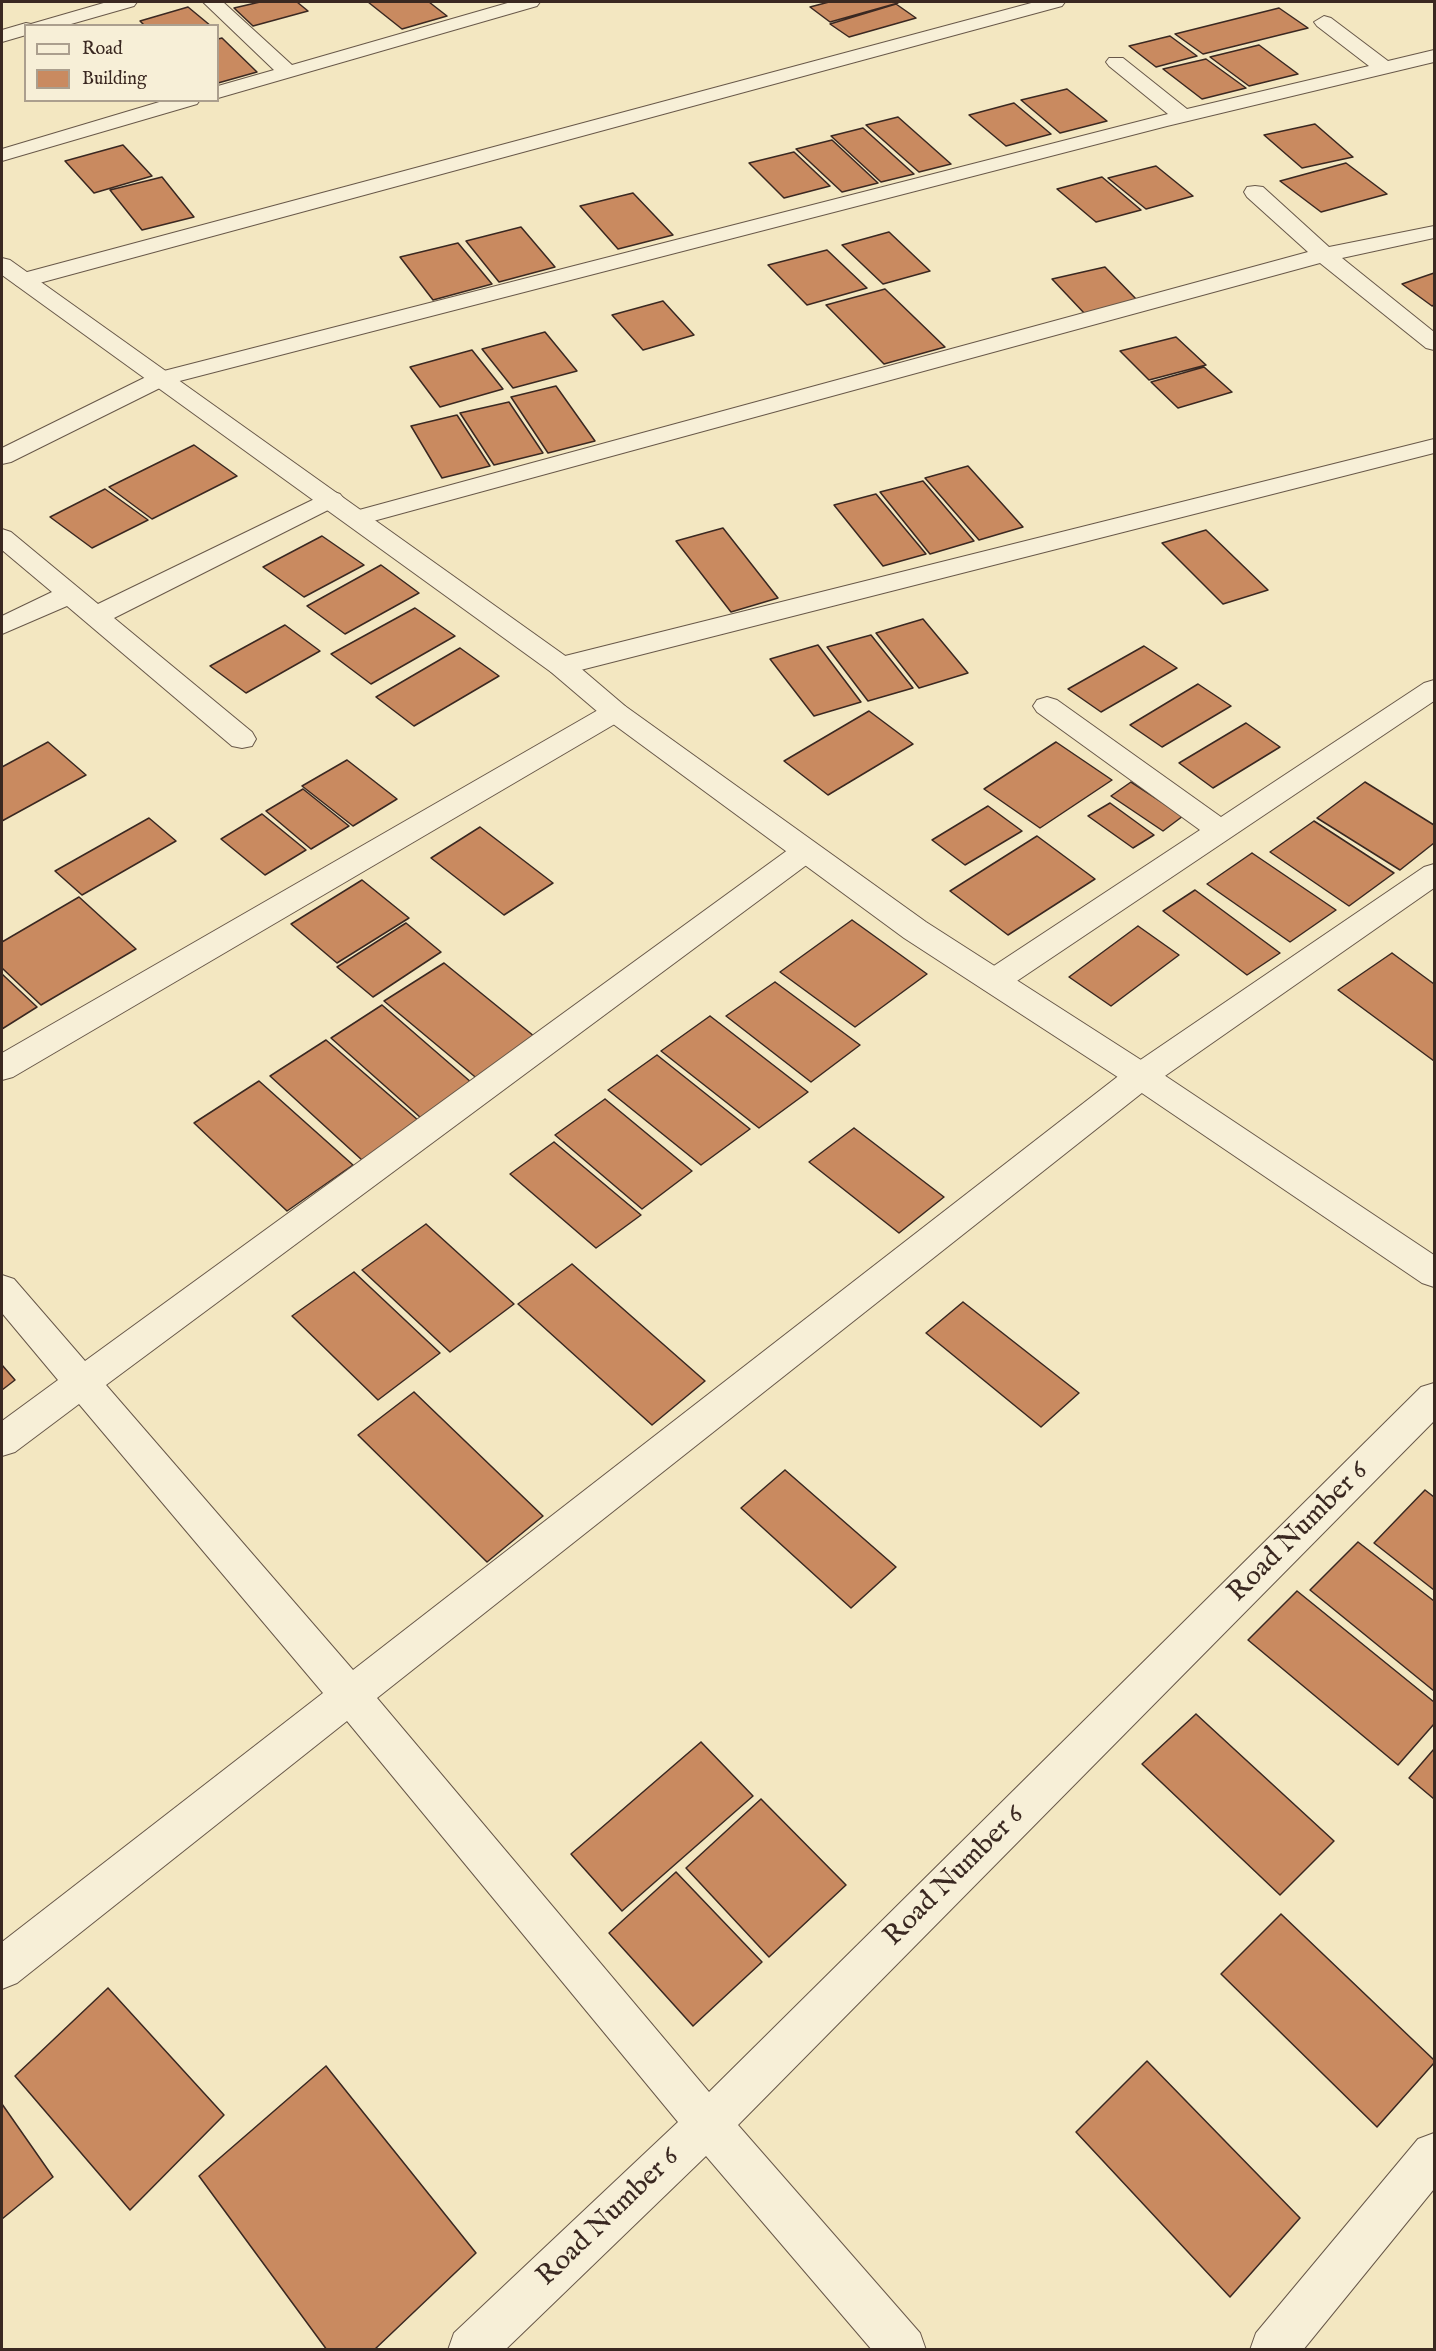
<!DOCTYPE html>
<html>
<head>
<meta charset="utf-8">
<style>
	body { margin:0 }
	#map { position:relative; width:1436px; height:2351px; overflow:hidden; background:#f3e7c1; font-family:"IM FELL English",serif }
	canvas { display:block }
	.frame { position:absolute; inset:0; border:3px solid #3a2821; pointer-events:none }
	.legend { position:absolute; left:24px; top:24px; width:195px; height:78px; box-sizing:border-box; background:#f7efd7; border:2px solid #ab9f8e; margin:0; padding:8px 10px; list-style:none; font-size:18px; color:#3a2821 }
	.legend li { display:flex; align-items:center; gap:12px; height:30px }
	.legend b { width:30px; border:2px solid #ab9f8e }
</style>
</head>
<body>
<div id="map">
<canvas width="1436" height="2351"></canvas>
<div class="frame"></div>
<ul class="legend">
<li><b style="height:8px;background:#f7efd7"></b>Road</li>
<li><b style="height:16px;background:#c98a60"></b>Building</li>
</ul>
</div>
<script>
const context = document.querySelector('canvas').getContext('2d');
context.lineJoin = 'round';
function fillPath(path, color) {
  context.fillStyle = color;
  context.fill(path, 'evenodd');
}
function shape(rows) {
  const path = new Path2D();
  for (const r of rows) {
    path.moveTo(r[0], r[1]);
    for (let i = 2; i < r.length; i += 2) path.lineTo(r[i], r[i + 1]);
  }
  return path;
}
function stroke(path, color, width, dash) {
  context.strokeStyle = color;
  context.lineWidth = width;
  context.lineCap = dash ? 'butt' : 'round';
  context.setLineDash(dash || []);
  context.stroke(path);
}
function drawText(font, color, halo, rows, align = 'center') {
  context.font = font + ' "IM FELL English",serif';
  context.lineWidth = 5;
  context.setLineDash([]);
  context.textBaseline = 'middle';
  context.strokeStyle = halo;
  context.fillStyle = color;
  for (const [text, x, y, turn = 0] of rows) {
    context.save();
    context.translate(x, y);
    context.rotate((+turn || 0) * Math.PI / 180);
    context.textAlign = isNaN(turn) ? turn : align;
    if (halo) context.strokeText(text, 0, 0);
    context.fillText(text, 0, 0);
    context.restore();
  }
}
const building = shape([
	[260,2,297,2,308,11,253,26,234,8,260,2],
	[368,2,429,2,447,16,402,29,368,2],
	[829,2,896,2,898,3,830,22,810,7,829,2],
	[896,4,916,18,849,37,830,24,896,4],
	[188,7,211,26,145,26,140,21,188,7],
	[1279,8,1308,28,1203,54,1175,34,1279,8],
	[1170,36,1197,56,1156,67,1129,46,1170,36],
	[222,38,257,72,218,83,218,39,222,38],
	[1259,45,1298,74,1249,86,1210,57,1259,45],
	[1206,59,1246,88,1202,99,1163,69,1206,59],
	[1067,89,1107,121,1060,133,1021,100,1067,89],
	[1014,103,1051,134,1006,146,969,115,1014,103],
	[898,117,951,164,919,172,866,125,898,117],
	[1315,124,1353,157,1302,168,1264,135,1315,124],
	[863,128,914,174,881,182,831,136,863,128],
	[832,140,878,183,842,192,796,149,832,140],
	[123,145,152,176,94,193,65,161,123,145],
	[794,152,830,186,784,198,749,163,794,152],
	[1346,163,1387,194,1321,212,1280,181,1346,163],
	[1156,166,1193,196,1146,209,1108,178,1156,166],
	[162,177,194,217,142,230,110,190,162,177],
	[1102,177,1141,210,1096,222,1057,189,1102,177],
	[633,193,673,235,618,249,580,206,633,193],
	[521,227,555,267,499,282,466,241,521,227],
	[889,232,930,271,883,284,842,245,889,232],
	[458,243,492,284,433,300,400,257,458,243],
	[827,250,867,288,807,305,768,265,827,250],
	[1105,267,1138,301,1085,314,1052,279,1105,267],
	[1434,273,1434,305,1432,306,1402,284,1434,273],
	[885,289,945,347,884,364,826,305,885,289],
	[663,301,694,335,643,350,612,315,663,301],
	[545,332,577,371,513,388,482,349,545,332],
	[1176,337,1206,365,1149,380,1120,351,1176,337],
	[472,350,503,389,440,407,410,367,472,350],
	[1204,367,1232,392,1178,408,1151,382,1204,367],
	[556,386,595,441,548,453,511,397,556,386],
	[509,402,543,453,494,465,460,413,509,402],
	[457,415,490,466,442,478,411,426,457,415],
	[194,445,237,476,152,519,109,487,194,445],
	[968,466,1023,527,979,540,925,478,968,466],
	[923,481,974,541,930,554,880,492,923,481],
	[105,489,148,520,92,548,50,517,105,489],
	[876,494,926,554,883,566,834,505,876,494],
	[723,528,778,598,731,612,676,541,723,528],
	[1206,530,1268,590,1223,604,1162,543,1206,530],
	[322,536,364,565,304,597,263,567,322,536],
	[381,565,419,593,345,634,307,606,381,565],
	[415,608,455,636,371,684,331,654,415,608],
	[923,619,968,673,919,688,876,633,923,619],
	[285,625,320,651,246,693,210,666,285,625],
	[871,635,913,688,868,701,827,647,871,635],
	[818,645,861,702,814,716,770,659,818,645],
	[1144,646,1177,668,1101,712,1068,689,1144,646],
	[460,648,499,676,414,726,376,697,460,648],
	[1198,684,1231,706,1162,747,1130,725,1198,684],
	[869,711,913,744,828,795,784,761,869,711],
	[1246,723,1280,747,1213,788,1179,763,1246,723],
	[48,742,86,775,2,821,2,767,48,742],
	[1056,742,1112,780,1040,828,984,789,1056,742],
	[347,760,397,799,353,826,302,786,347,760],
	[1131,782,1183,816,1163,831,1111,796,1131,782],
	[1365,782,1434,825,1434,843,1400,870,1317,818,1365,782],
	[303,789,349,826,311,849,266,811,303,789],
	[1110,803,1154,835,1133,848,1088,816,1110,803],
	[988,806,1022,831,965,865,932,840,988,806],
	[262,814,306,850,265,875,221,839,262,814],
	[149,818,176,841,82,895,55,871,149,818],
	[1314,821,1394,873,1349,906,1270,852,1314,821],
	[480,827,553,883,504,915,431,858,480,827],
	[1037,836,1095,879,1008,935,950,891,1037,836],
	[1252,853,1336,910,1290,942,1207,884,1252,853],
	[362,880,409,918,337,963,291,924,362,880],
	[1195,890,1280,953,1247,975,1163,911,1195,890],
	[79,897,136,949,41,1005,2,968,2,942,79,897],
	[852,920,927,974,855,1027,780,972,852,920],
	[406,923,441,952,373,997,337,967,406,923],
	[1138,926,1179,955,1111,1006,1069,977,1138,926],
	[1392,953,1434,984,1434,1061,1338,990,1392,953],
	[444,963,540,1041,480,1081,384,1001,444,963],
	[2,974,37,1007,2,1029,2,974],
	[775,982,860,1045,811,1082,726,1016,775,982],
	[382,1005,472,1083,421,1118,331,1038,382,1005],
	[710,1016,808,1092,759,1128,661,1051,710,1016],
	[326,1040,419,1121,362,1160,270,1076,326,1040],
	[657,1055,750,1129,701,1165,608,1090,657,1055],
	[259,1081,353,1165,287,1211,194,1123,259,1081],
	[605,1099,692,1171,642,1209,555,1135,605,1099],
	[854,1128,944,1197,899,1233,809,1162,854,1128],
	[554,1142,641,1215,596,1248,510,1174,554,1142],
	[426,1224,514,1304,450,1352,362,1270,426,1224],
	[572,1264,705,1381,652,1425,518,1304,572,1264],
	[354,1272,440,1353,378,1400,292,1316,354,1272],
	[963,1302,1079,1393,1041,1427,926,1333,963,1302],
	[2,1365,15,1380,2,1390,2,1365],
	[414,1392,543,1516,487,1562,358,1435,414,1392],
	[785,1470,896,1567,851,1608,741,1508,785,1470],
	[1425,1490,1434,1497,1434,1590,1374,1543,1425,1490],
	[1358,1542,1434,1601,1434,1691,1310,1590,1358,1542],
	[1297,1591,1434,1702,1434,1724,1398,1765,1248,1640,1297,1591],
	[1196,1714,1334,1841,1280,1895,1142,1764,1196,1714],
	[701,1742,753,1796,622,1911,571,1854,701,1742],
	[1434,1749,1434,1799,1409,1778,1434,1749],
	[761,1799,846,1885,769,1957,686,1868,761,1799],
	[676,1872,762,1962,693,2026,609,1933,676,1872],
	[1281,1914,1434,2060,1434,2063,1377,2127,1221,1974,1281,1914],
	[108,1988,224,2115,130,2210,15,2076,108,1988],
	[1147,2061,1300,2218,1230,2297,1076,2132,1147,2061],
	[326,2066,476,2253,374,2350,327,2350,199,2176,326,2066],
	[2,2104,53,2177,2,2219,2,2104]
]);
const minor = shape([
	[107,2,137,2,134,6,64,26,26,26,26,35,2,42,2,30,26,23,31,24,107,2],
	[203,2,223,2,292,65,511,2,540,2,537,6,218,98,218,86,274,70,203,2],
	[1035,2,1065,2,1062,6,32,285,24,287,16,285,13,280,16,275,1035,2],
	[1324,16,1331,18,1388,61,1434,50,1434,62,1167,126,168,384,11,462,2,464,2,448,152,374,1168,114,1109,66,1106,62,1109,58,1123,58,1187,109,1369,66,1317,26,1314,22,1324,16],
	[166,100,200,100,197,104,2,161,2,149,166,100],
	[1255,186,1263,187,1329,247,1434,226,1434,238,1342,258,1434,332,1434,350,1426,348,1320,263,366,523,357,526,348,523,344,518,348,513,1308,252,1247,197,1244,192,1247,187,1255,186],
	[1434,439,1434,453,561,675,551,672,547,666,551,660,561,657,1434,439],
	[331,491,340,494,344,499,340,504,114,618,252,732,256,739,252,746,242,748,232,746,67,606,2,634,2,616,52,592,2,550,2,529,11,532,98,604,331,491],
	[1434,680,1434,701,1005,989,994,992,983,989,979,981,983,973,1200,830,1037,712,1033,706,1037,700,1047,697,1057,700,1221,817,1424,683,1434,680],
	[615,703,625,706,629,712,625,718,13,1077,2,1080,2,1053,605,706,615,703],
	[806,841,816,844,821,851,816,858,106,1385,353,1670,1130,1067,1424,867,1434,864,1434,888,1152,1085,377,1698,709,2092,1421,1387,1434,1383,1434,1421,738,2125,920,2333,926,2350,872,2350,706,2156,505,2350,448,2350,454,2333,678,2122,347,1721,17,1983,2,1989,2,1942,323,1693,79,1404,15,1452,2,1456,2,1421,58,1380,2,1313,2,1275,14,1279,85,1361,796,844,806,841],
	[1434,2133,1434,2189,1303,2350,1250,2350,1256,2333,1418,2139,1434,2133]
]);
const tertiary = shape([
	[2,258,10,260,571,660,625,706,926,922,1152,1067,1434,1255,1434,1287,1422,1283,1130,1085,904,938,605,718,551,672,2,275,2,258]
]);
const nearStreetnames = [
	["Road Number 6",1299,1533,-45],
	["Road Number 6",955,1877,-45],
	["Road Number 6",609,2218,-44]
];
fillPath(building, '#c98a60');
stroke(building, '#3a2821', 1.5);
stroke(minor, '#685849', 2);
stroke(tertiary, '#685849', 2);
fillPath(minor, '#f7efd7');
fillPath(tertiary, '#f7efd7');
drawText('28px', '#3a2821', '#f7efd7', nearStreetnames);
</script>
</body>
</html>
